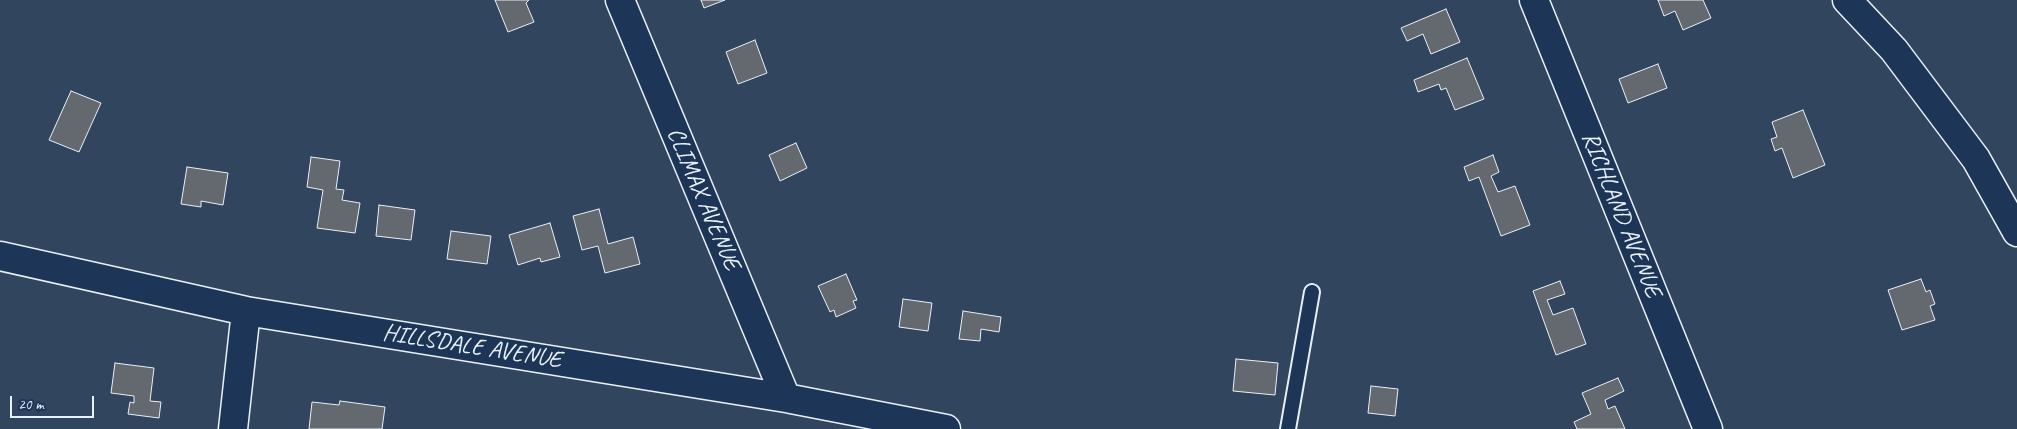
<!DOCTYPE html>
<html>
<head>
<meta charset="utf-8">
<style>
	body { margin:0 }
	#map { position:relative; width:2017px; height:429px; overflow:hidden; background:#32455e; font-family:Caveat,sans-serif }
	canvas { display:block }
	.scale { position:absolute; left:10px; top:396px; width:84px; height:22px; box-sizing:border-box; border:2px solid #e8f1f8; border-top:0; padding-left:6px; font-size:15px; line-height:18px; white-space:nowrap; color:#e8f1f8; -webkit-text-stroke:4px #1d3557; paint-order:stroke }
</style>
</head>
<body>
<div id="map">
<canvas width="2017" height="429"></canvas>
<div class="scale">20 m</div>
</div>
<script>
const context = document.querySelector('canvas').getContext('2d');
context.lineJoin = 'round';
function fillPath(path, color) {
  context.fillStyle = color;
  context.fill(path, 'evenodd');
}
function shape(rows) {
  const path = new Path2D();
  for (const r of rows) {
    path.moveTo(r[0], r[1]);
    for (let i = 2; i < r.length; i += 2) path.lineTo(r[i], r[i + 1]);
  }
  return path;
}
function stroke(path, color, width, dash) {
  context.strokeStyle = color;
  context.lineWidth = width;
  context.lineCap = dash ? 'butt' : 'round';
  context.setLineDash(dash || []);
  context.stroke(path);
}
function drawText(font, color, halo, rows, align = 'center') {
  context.font = font + ' Caveat,sans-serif';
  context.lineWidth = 4;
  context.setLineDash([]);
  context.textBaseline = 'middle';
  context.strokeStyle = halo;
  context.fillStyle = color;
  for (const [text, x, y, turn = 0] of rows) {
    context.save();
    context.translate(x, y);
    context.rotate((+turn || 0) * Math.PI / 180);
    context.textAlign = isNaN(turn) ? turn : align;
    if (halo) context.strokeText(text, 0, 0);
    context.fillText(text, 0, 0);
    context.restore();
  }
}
const building = shape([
	[495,0,529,0,526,3,534,22,508,32,495,0],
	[701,0,725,0,704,8,701,0],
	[1658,0,1703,0,1711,18,1683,30,1675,11,1664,16,1658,0],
	[1446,9,1460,42,1431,54,1423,34,1407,41,1401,28,1446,9],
	[755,40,767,73,738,84,726,52,755,40],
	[1467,58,1484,99,1455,110,1446,88,1441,90,1439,84,1418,92,1414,80,1467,58],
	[1658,64,1667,88,1628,103,1619,79,1658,64],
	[71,91,101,103,79,152,49,140,71,91],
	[1803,110,1825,165,1793,178,1782,148,1775,151,1771,139,1777,137,1772,122,1803,110],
	[796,143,807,168,780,181,769,155,796,143],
	[1493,155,1499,172,1491,176,1498,192,1515,186,1530,225,1501,236,1479,177,1469,181,1464,167,1493,155],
	[311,157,340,161,336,189,344,190,342,200,360,203,355,233,317,228,323,190,307,187,311,157],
	[187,167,228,173,223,205,201,201,201,207,181,204,187,167],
	[379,205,415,210,411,240,376,236,379,205],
	[599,209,608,244,633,237,640,264,605,273,598,246,582,250,573,216,599,209],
	[550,223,560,257,541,262,540,258,518,265,509,235,550,223],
	[451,231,491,236,487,264,447,259,451,231],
	[846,274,857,300,853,301,856,308,836,317,834,310,830,312,818,286,846,274],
	[1921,279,1926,292,1930,290,1935,304,1930,306,1935,320,1902,330,1888,290,1921,279],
	[1560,281,1565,294,1547,300,1553,315,1573,308,1586,344,1556,355,1533,291,1560,281],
	[903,299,932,303,928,331,899,327,903,299],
	[963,311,1001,317,999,332,981,329,980,341,959,339,963,311],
	[1236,359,1278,363,1275,395,1233,391,1236,359],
	[115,363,154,368,150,401,161,402,159,418,128,414,130,402,134,403,134,396,111,393,115,363],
	[1618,378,1624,391,1605,400,1608,409,1615,406,1625,429,1577,429,1574,422,1591,414,1582,393,1618,378],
	[1371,386,1398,389,1395,416,1368,413,1371,386],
	[340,401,385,407,382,429,309,429,312,402,339,405,340,401]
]);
const lane = shape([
	[1288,429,1312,292]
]);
const street = shape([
	[620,0,786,398],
	[1534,0,1708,429],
	[1847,0,1894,50,1976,159,2017,232],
	[0,256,246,311,786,398,946,429],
	[233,429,246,311]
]);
const streetNames = [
	["CLIMAX AVENUE",703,199,67],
	["RICHLAND AVENUE",1621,215,68],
	["HILLSDALE AVENUE",472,347,9]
];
fillPath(building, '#63696e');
stroke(building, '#e8f1f8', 1);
stroke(lane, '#e8f1f8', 18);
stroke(street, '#e8f1f8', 31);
stroke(lane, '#1d3557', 14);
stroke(street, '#1d3557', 28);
drawText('24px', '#e8f1f8', '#1d3557', streetNames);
</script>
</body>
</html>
